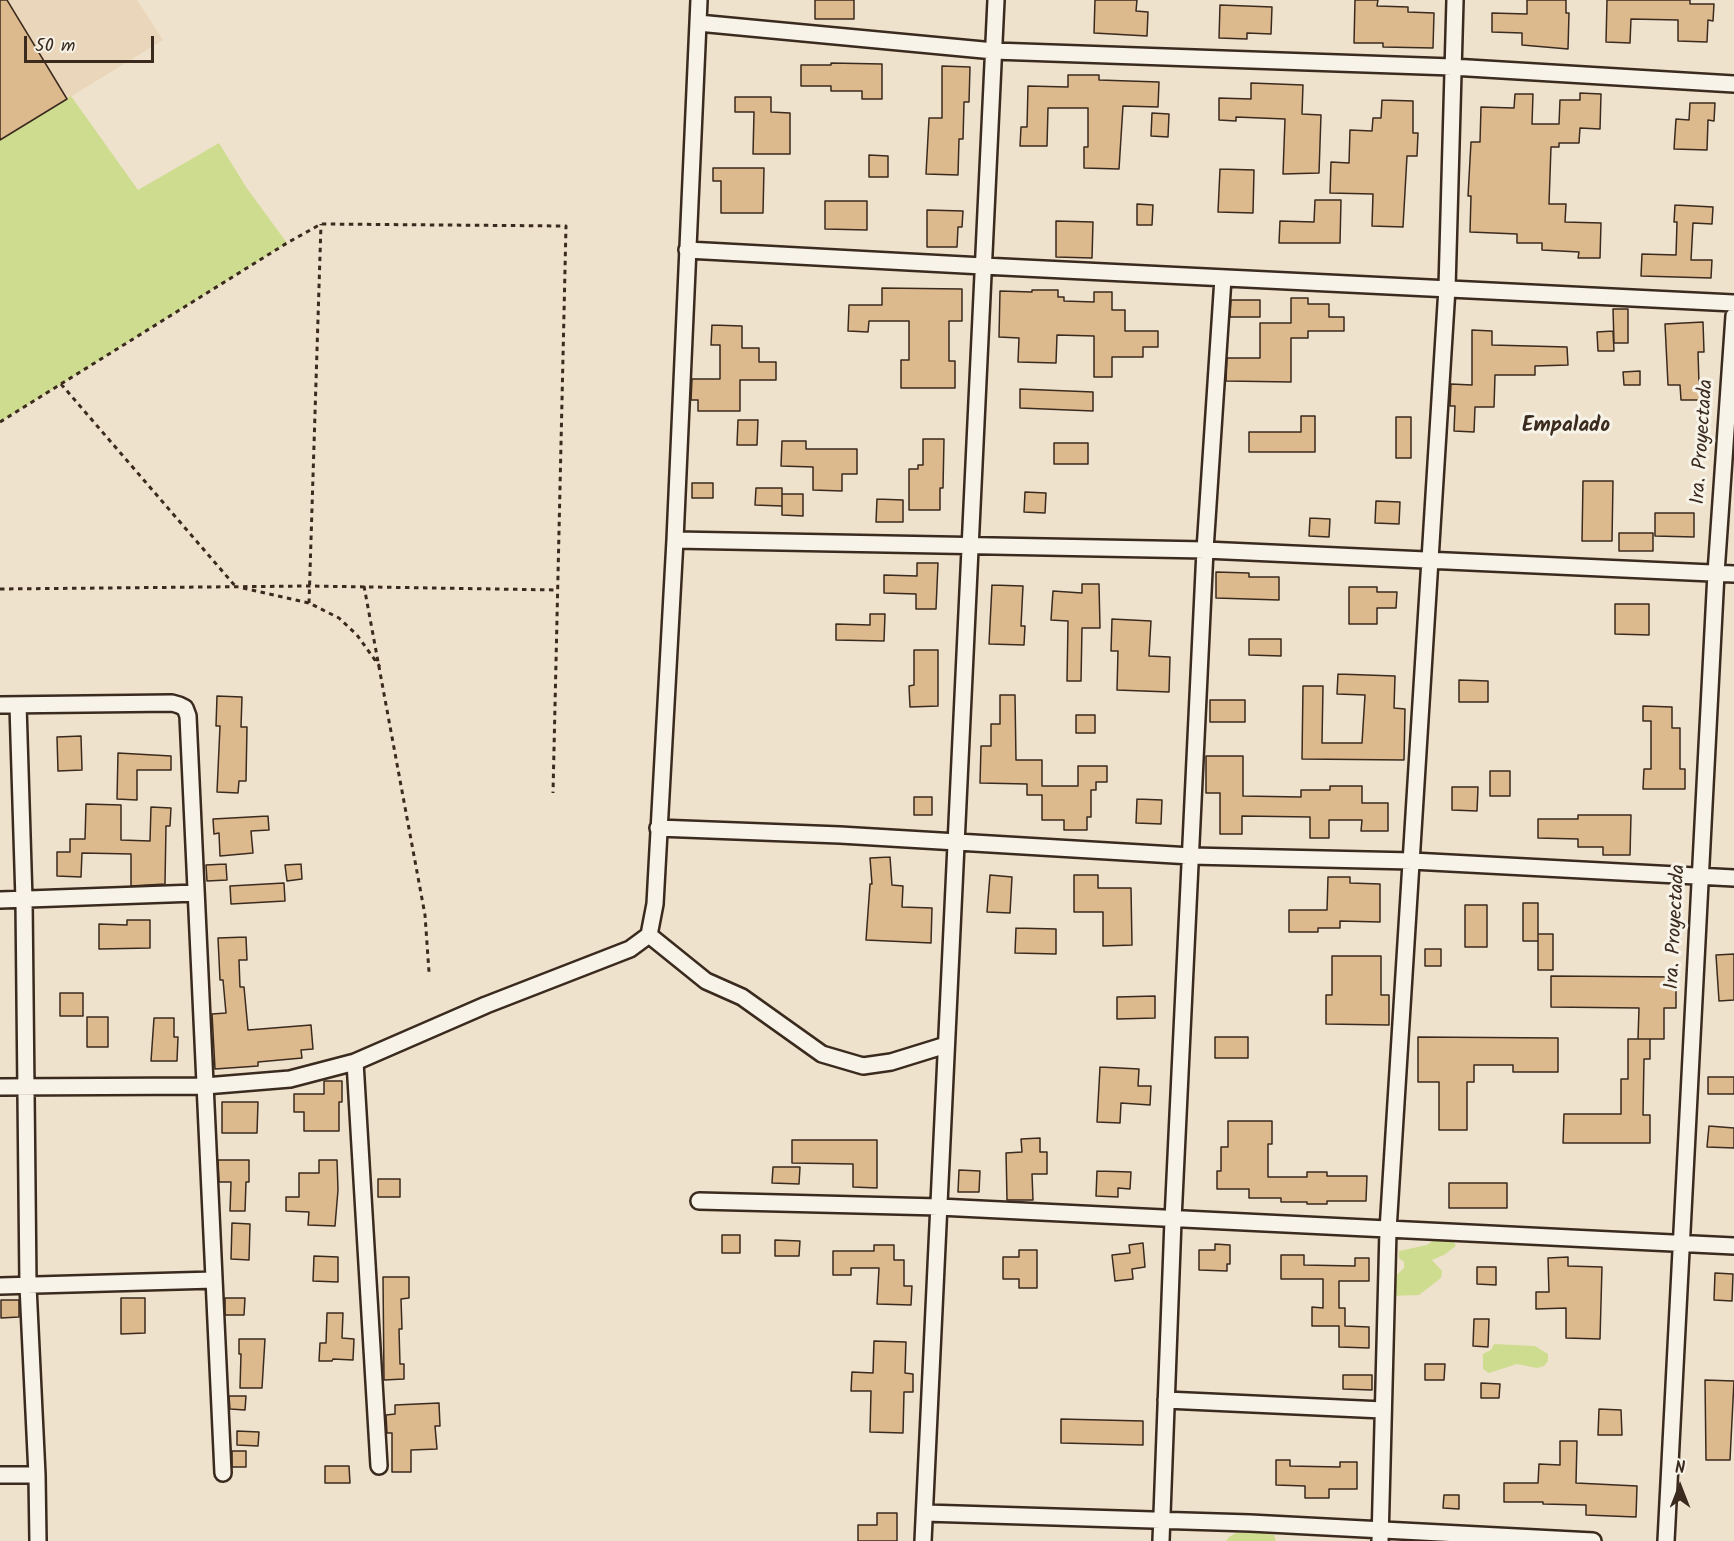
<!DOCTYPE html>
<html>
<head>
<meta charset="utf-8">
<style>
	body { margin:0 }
	#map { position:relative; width:1734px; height:1541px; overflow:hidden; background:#efe2cd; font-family:Kalam,sans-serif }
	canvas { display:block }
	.north { position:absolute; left:1650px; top:1457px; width:60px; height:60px; -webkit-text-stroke:4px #f7f3e8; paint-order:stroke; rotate:0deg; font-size:16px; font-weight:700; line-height:24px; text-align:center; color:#3b2a1e }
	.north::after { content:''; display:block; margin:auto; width:21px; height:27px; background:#3b2a1e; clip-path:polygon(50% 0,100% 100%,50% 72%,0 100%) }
	.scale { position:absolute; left:24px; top:36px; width:130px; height:27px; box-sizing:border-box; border:3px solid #3b2a1e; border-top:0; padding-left:8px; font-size:18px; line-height:21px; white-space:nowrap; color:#3b2a1e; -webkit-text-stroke:4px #f7f3e8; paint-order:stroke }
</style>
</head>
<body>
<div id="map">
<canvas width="1734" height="1541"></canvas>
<div class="north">N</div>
<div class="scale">50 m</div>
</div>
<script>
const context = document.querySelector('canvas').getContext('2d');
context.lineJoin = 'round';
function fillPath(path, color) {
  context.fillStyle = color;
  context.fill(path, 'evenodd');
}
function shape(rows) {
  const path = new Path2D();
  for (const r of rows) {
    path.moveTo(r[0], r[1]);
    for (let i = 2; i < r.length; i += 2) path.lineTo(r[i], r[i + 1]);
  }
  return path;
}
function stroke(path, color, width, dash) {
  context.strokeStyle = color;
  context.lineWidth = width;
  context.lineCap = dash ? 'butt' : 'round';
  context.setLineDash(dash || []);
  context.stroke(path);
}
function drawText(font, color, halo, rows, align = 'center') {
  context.font = font + ' Kalam,sans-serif';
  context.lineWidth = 6;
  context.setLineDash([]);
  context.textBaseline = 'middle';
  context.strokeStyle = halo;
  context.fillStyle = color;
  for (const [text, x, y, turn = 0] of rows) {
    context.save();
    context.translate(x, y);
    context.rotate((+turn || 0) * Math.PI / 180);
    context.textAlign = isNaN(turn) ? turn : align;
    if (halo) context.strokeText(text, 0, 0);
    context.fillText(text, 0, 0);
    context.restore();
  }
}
const built = shape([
	[0,0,137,0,163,40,0,140]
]);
const green = shape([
	[71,96,138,190,219,143,246,187,287,243,0,422,0,140],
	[1452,1239,1456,1246,1444,1255,1432,1260,1442,1271,1441,1278,1419,1295,1391,1296,1388,1283,1404,1268,1404,1262,1399,1258,1399,1251,1427,1245,1434,1240],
	[1494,1344,1535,1346,1548,1354,1548,1361,1544,1366,1537,1368,1517,1364,1489,1373,1483,1369,1483,1354,1491,1350],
	[1236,1533,1259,1532,1274,1535,1276,1541,1226,1541,1229,1537]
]);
const building = shape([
	[0,0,7,0,67,99,0,140,0,0],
	[815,0,854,0,854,19,815,19,815,0],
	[1095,0,1137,0,1136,11,1148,12,1147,36,1094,33,1095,0],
	[1355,0,1378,0,1377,6,1408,7,1408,12,1434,13,1433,48,1383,47,1383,43,1354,43,1355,0],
	[1527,0,1566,0,1566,13,1569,13,1568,49,1522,45,1522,33,1492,32,1492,13,1527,14,1527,0],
	[1607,0,1690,0,1690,4,1714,4,1713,21,1708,20,1707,42,1678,41,1678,20,1631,19,1630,43,1606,42,1607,0],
	[1220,5,1272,7,1271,34,1247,33,1247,39,1219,38,1220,5],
	[831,63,882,64,882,99,862,99,862,91,831,91,831,86,801,86,801,65,831,65,831,63],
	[942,66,970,67,969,102,964,102,963,139,959,139,958,175,926,174,929,118,942,118,942,66],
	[1068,75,1099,75,1099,80,1159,82,1158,107,1123,106,1119,169,1084,168,1084,147,1088,147,1088,108,1048,108,1047,146,1020,146,1021,127,1027,127,1028,86,1068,87,1068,75],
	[1251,83,1303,85,1302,114,1321,115,1319,173,1283,174,1285,119,1236,117,1236,121,1219,120,1219,98,1251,99,1251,83],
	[1580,93,1601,94,1600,129,1580,128,1579,143,1559,143,1559,147,1551,147,1549,204,1566,204,1565,222,1601,223,1600,258,1578,258,1579,252,1542,250,1542,243,1517,243,1517,234,1470,232,1471,196,1468,196,1471,142,1480,142,1481,107,1514,108,1515,94,1533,94,1532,124,1559,124,1560,100,1580,100,1580,93],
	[735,97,771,97,771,112,790,113,790,154,753,154,754,112,735,112,735,97],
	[1382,100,1413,101,1413,133,1418,133,1417,156,1407,156,1403,227,1372,226,1373,194,1330,193,1331,162,1349,163,1350,130,1372,131,1373,118,1381,118,1382,100],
	[1690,103,1715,103,1714,121,1708,120,1707,150,1674,149,1676,119,1689,120,1690,103],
	[1152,113,1169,114,1168,137,1151,136,1152,113],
	[869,155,888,156,888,177,869,177,869,155],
	[713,168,764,168,763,213,721,213,721,181,713,181,713,168],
	[1220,169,1254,170,1253,213,1218,212,1220,169],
	[1315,200,1341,200,1340,243,1279,243,1280,221,1314,222,1315,200],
	[825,201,867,201,867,230,825,229,825,201],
	[1137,204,1153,205,1152,225,1137,225,1137,204],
	[1675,205,1713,207,1712,224,1693,223,1691,260,1712,260,1711,278,1641,276,1642,254,1676,255,1677,222,1674,222,1675,205],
	[927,210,963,211,962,227,958,227,957,247,927,247,927,210],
	[1056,221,1093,222,1092,258,1056,257,1056,221],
	[882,288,962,289,962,321,949,321,949,361,955,361,955,388,901,388,901,360,909,360,909,321,869,321,868,332,848,331,849,305,882,305,882,288],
	[1032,290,1058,290,1058,297,1064,297,1064,301,1094,302,1094,292,1112,292,1112,310,1125,310,1125,331,1158,331,1158,347,1143,347,1143,357,1112,357,1112,377,1094,377,1094,336,1057,335,1056,363,1018,362,1019,338,999,337,1000,291,1032,292,1032,290],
	[1291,298,1308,298,1308,304,1329,304,1329,317,1344,317,1344,331,1308,331,1308,338,1291,338,1291,382,1226,381,1227,358,1260,358,1260,323,1291,323,1291,298],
	[1231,300,1260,300,1260,317,1230,317,1231,300],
	[1613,309,1628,309,1628,343,1614,343,1613,309],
	[1703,322,1704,352,1698,352,1699,384,1708,384,1709,400,1681,400,1680,385,1668,385,1665,324,1703,322],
	[712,325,742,326,742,348,759,348,759,362,776,362,776,380,740,380,740,411,698,411,698,400,691,400,692,379,720,379,720,345,711,345,712,325],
	[1472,330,1492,331,1492,345,1567,347,1568,365,1535,366,1535,375,1495,375,1494,407,1475,407,1474,432,1454,431,1455,406,1450,406,1451,384,1472,385,1472,330],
	[1613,331,1614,351,1598,351,1597,332,1613,331],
	[1640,371,1640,385,1624,385,1623,372,1640,371],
	[1020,389,1093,392,1093,411,1020,408,1020,389],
	[1301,416,1315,416,1315,452,1249,452,1249,432,1301,432,1301,416],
	[1396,417,1411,417,1411,458,1396,458,1396,417],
	[738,420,758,420,757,445,737,445,738,420],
	[923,439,944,439,943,488,940,488,940,510,909,510,909,469,918,469,918,465,923,465,923,439],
	[782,441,806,441,806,449,857,449,857,474,842,474,842,491,813,490,813,467,781,466,782,441],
	[1054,443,1088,443,1088,464,1054,464,1054,443],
	[1583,481,1613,481,1612,541,1582,541,1583,481],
	[692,483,713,483,713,498,692,498,692,483],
	[756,488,782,488,782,506,755,505,756,488],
	[1025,492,1046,493,1045,513,1024,512,1025,492],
	[782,494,803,494,803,516,782,515,782,494],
	[877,499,903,500,903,522,876,522,877,499],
	[1376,501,1400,502,1399,524,1375,523,1376,501],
	[1655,513,1694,513,1694,537,1655,536,1655,513],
	[1310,518,1330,519,1329,537,1309,536,1310,518],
	[1619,533,1653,533,1653,551,1619,551,1619,533],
	[917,563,938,563,936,609,916,609,916,594,884,593,884,575,917,576,917,563],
	[1216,572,1249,573,1249,577,1279,577,1279,600,1216,598,1216,572],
	[1082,584,1099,584,1100,628,1082,628,1081,681,1067,681,1068,621,1051,620,1053,591,1082,593,1082,584],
	[992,585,1023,586,1021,626,1025,626,1024,645,989,644,992,585],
	[1349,587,1377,587,1377,592,1397,592,1396,608,1377,608,1377,624,1349,624,1349,587],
	[1615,604,1649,604,1649,635,1615,634,1615,604],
	[870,614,885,614,884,641,836,640,836,624,870,625,870,614],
	[1112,619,1151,621,1149,656,1170,657,1169,692,1117,690,1118,651,1111,651,1112,619],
	[1249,639,1281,639,1281,656,1249,655,1249,639],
	[914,650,938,650,938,706,910,707,909,686,914,685,914,650],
	[1338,674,1395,676,1394,708,1405,709,1404,760,1302,759,1303,686,1323,686,1322,743,1362,743,1365,695,1337,694,1338,674],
	[1459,680,1488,681,1488,702,1459,702,1459,680],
	[1000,695,1015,695,1016,760,1042,760,1042,786,1078,786,1078,766,1107,766,1107,782,1096,782,1096,790,1091,790,1091,817,1087,817,1087,830,1064,830,1064,820,1042,820,1042,795,1027,795,1027,784,980,783,981,746,991,746,991,724,1000,724,1000,695],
	[217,696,242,697,241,727,247,727,246,781,239,781,238,793,217,792,220,726,216,726,217,696],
	[1210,700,1245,700,1245,722,1210,722,1210,700],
	[1643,706,1672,707,1672,728,1680,728,1680,769,1685,769,1685,789,1643,789,1644,769,1651,769,1651,721,1643,721,1643,706],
	[1076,715,1095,715,1095,733,1076,733,1076,715],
	[81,736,82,770,58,771,57,737,81,736],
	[118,753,171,756,171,770,137,770,137,800,117,799,118,753],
	[1206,756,1243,756,1243,796,1301,797,1301,790,1330,790,1330,786,1362,786,1362,803,1388,803,1388,831,1361,831,1362,820,1329,820,1329,838,1310,838,1310,817,1242,816,1242,834,1220,834,1220,793,1206,793,1206,756],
	[1490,771,1510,771,1510,796,1490,796,1490,771],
	[1452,787,1478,787,1477,811,1452,810,1452,787],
	[914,797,932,797,932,815,914,815,914,797],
	[1137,799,1162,800,1161,824,1136,823,1137,799],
	[86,804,121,805,121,840,150,841,151,807,171,808,170,826,166,826,165,884,131,886,131,854,82,853,81,877,57,876,57,852,70,852,70,839,85,839,86,804],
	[1578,815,1631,815,1630,855,1603,855,1603,847,1578,847,1578,839,1538,838,1538,819,1578,819,1578,815],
	[268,816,269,830,251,831,253,853,220,856,219,833,214,834,213,819,268,816],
	[890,857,892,885,903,886,902,907,932,908,931,943,866,940,870,884,872,884,870,858,890,857],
	[226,864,227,880,207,881,206,865,226,864],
	[301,864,302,879,287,881,285,865,301,864],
	[990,875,1012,877,1010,913,987,912,990,875],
	[1074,875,1098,875,1098,888,1131,888,1132,945,1103,946,1103,912,1074,912,1074,875],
	[1328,877,1350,877,1350,883,1380,884,1380,922,1340,921,1340,928,1318,928,1318,932,1289,932,1289,910,1327,910,1328,877],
	[284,883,285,901,231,904,230,886,284,883],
	[1523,903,1538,903,1538,941,1523,941,1523,903],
	[1465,905,1487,905,1487,947,1465,947,1465,905],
	[127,920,150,920,150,948,99,949,99,924,127,925,127,920],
	[1016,928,1056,929,1056,954,1015,953,1016,928],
	[1538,934,1553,934,1553,970,1538,970,1538,934],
	[246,937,247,960,239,960,240,987,244,987,248,1030,311,1025,313,1049,301,1050,302,1058,258,1062,258,1066,215,1069,212,1014,226,1013,223,980,220,980,218,938,246,937],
	[1425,949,1441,949,1441,966,1425,966,1425,949],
	[1734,954,1734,1000,1719,1001,1716,955,1734,954],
	[1332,956,1381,956,1381,995,1389,995,1389,1025,1326,1024,1326,995,1332,995,1332,956],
	[1551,976,1676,977,1676,1008,1664,1008,1664,1039,1638,1039,1639,1008,1551,1007,1551,976],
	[60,993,83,993,83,1016,60,1016,60,993],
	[1155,996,1155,1018,1117,1019,1117,997,1155,996],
	[87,1017,108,1017,108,1047,87,1047,87,1017],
	[154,1018,174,1018,174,1037,178,1037,177,1061,151,1061,154,1018],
	[1215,1037,1248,1037,1248,1058,1215,1058,1215,1037],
	[1418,1037,1558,1038,1558,1072,1513,1072,1513,1065,1474,1065,1474,1082,1467,1082,1467,1130,1439,1130,1439,1082,1418,1082,1418,1037],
	[1628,1039,1650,1039,1650,1059,1644,1059,1643,1115,1650,1115,1650,1143,1563,1143,1564,1114,1621,1114,1621,1079,1628,1079,1628,1039],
	[1100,1067,1139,1069,1138,1086,1151,1086,1150,1105,1121,1103,1120,1123,1097,1122,1100,1067],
	[1708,1077,1734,1077,1734,1094,1708,1094,1708,1077],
	[324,1081,342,1081,342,1102,339,1102,339,1131,304,1131,304,1112,294,1112,294,1094,324,1094,324,1081],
	[222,1102,258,1102,257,1133,222,1133,222,1102],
	[1228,1121,1272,1121,1272,1144,1268,1144,1268,1177,1307,1177,1307,1172,1327,1172,1327,1176,1367,1176,1366,1201,1327,1201,1327,1204,1307,1204,1307,1202,1281,1202,1281,1198,1249,1198,1249,1189,1217,1189,1217,1171,1221,1171,1221,1147,1228,1147,1228,1121],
	[1709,1126,1734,1128,1734,1148,1707,1147,1709,1126],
	[1040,1138,1040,1152,1047,1152,1047,1174,1032,1174,1033,1200,1007,1200,1006,1153,1022,1152,1021,1139,1040,1138],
	[792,1140,877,1140,877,1188,853,1187,853,1164,792,1163,792,1140],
	[218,1160,249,1160,249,1182,246,1182,245,1211,230,1211,231,1182,219,1182,218,1160],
	[319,1160,337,1160,338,1190,335,1226,308,1225,309,1212,286,1211,286,1197,299,1197,299,1173,319,1173,319,1160],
	[773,1167,800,1167,799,1184,772,1183,773,1167],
	[959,1170,980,1171,979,1192,958,1192,959,1170],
	[1097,1171,1131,1172,1130,1189,1118,1188,1118,1197,1096,1196,1097,1171],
	[378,1179,400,1179,400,1197,378,1197,378,1179],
	[1449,1183,1507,1183,1507,1208,1449,1208,1449,1183],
	[232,1223,250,1224,249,1260,231,1259,232,1223],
	[722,1235,740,1235,740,1253,722,1253,722,1235],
	[775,1240,800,1241,799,1256,775,1256,775,1240],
	[1143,1243,1145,1267,1132,1269,1133,1279,1115,1281,1112,1255,1130,1253,1129,1245,1143,1243],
	[1215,1244,1230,1245,1230,1264,1227,1264,1227,1271,1199,1270,1199,1250,1215,1250,1215,1244],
	[874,1245,894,1245,894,1260,904,1260,904,1286,912,1286,911,1305,877,1304,879,1268,851,1268,851,1275,833,1275,833,1251,874,1251,874,1245],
	[1019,1250,1037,1250,1037,1288,1019,1288,1019,1279,1003,1279,1003,1257,1019,1257,1019,1250],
	[1281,1255,1304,1255,1304,1265,1355,1266,1355,1258,1369,1258,1369,1281,1339,1281,1339,1308,1345,1308,1345,1326,1369,1327,1369,1348,1339,1347,1339,1326,1312,1326,1312,1307,1323,1308,1323,1279,1281,1279,1281,1255],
	[314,1256,338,1257,338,1282,313,1281,314,1256],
	[1568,1257,1568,1266,1602,1267,1600,1339,1566,1338,1566,1308,1536,1309,1536,1292,1549,1292,1548,1258,1568,1257],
	[1477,1267,1496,1267,1496,1285,1477,1284,1477,1267],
	[1715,1273,1733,1274,1732,1301,1714,1300,1715,1273],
	[383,1277,409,1277,409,1298,401,1299,402,1329,399,1329,400,1364,404,1364,404,1379,384,1380,383,1277],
	[121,1298,145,1298,145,1333,121,1334,121,1298],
	[225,1298,245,1298,244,1315,225,1315,225,1298],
	[1,1300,19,1300,19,1317,1,1318,1,1300],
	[327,1313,343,1313,342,1338,354,1339,353,1360,333,1359,332,1361,319,1361,320,1343,326,1343,327,1313],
	[1474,1319,1489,1319,1488,1347,1473,1346,1474,1319],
	[239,1339,265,1339,262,1388,240,1388,241,1354,239,1354,239,1339],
	[874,1341,906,1342,905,1373,913,1374,913,1392,904,1392,903,1433,870,1432,871,1391,851,1391,852,1372,873,1373,874,1341],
	[1425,1364,1445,1364,1444,1380,1425,1380,1425,1364],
	[1343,1375,1372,1375,1372,1390,1343,1389,1343,1375],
	[1705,1380,1734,1381,1730,1460,1706,1460,1705,1380],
	[1481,1383,1500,1384,1499,1398,1481,1398,1481,1383],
	[229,1396,246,1396,245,1410,230,1409,229,1396],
	[439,1403,440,1426,435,1426,437,1449,411,1450,411,1472,392,1472,392,1433,387,1433,386,1415,395,1414,395,1405,439,1403],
	[1599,1409,1621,1410,1622,1435,1598,1435,1599,1409],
	[1061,1419,1143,1421,1143,1445,1061,1443,1061,1419],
	[237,1431,259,1432,258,1446,237,1445,237,1431],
	[1560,1441,1577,1441,1576,1483,1637,1486,1636,1517,1586,1515,1586,1505,1543,1504,1543,1502,1504,1502,1504,1483,1538,1483,1539,1464,1560,1465,1560,1441],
	[232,1451,246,1451,246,1467,232,1467,232,1451],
	[1276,1460,1290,1460,1290,1466,1340,1467,1340,1462,1357,1462,1357,1489,1329,1489,1329,1498,1305,1498,1305,1486,1276,1485,1276,1460],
	[325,1466,349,1466,350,1483,325,1483,325,1466],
	[1444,1495,1459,1495,1459,1509,1443,1508,1444,1495],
	[877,1513,897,1513,897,1541,858,1541,858,1525,877,1525,877,1513]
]);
const path = shape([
	[61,384,236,587],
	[0,422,287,243,321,224,566,226,553,793],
	[364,586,425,915,429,972],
	[243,588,309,603,339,618,357,635,380,667],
	[0,589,309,586,557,590],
	[309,603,321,224]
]);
const street = shape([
	[698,23,994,51,1452,67,1734,84],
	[687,250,983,266,1734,303],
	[675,540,1205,550,1734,574],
	[0,705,172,703,179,705,185,708,188,716,223,1473],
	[658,828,840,835,1191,856,1412,861,1734,878],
	[0,900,196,893],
	[649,935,655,904,675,540,699,0],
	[355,1062,379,1466],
	[0,1087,205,1086,290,1079,355,1062,486,1005,630,949,649,935,706,981,742,997,822,1054,863,1066,891,1062,946,1045],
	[699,1201,939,1207,1734,1246],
	[0,1286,214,1280],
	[1166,1400,1383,1410],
	[0,1475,37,1475,28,1286,24,900,18,705],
	[37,1475,38,1541],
	[925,1513,1250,1523,1593,1541],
	[923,1541,996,0],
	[1161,1541,1173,1220,1205,550,1223,278],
	[1380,1541,1388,1230,1447,288,1455,0],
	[1666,1541,1716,573,1734,316]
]);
const streetNames = [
	["1ra. Proyectada",1704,442,-86],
	["1ra. Proyectada",1677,927,-87]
];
const neighbourhoodNames = [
	["Empalado",1566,427]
];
fillPath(built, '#ead6ba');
fillPath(green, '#cedc8f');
fillPath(building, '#ddb98e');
stroke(building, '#3b2a1e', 1.5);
stroke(street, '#3b2a1e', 20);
stroke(path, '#3b2a1e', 3, [4.5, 4.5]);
stroke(street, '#f7f3e8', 15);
drawText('20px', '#3b2a1e', '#f7f3e8', streetNames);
drawText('bold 21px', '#3b2a1e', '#f7f3e8', neighbourhoodNames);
</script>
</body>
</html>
